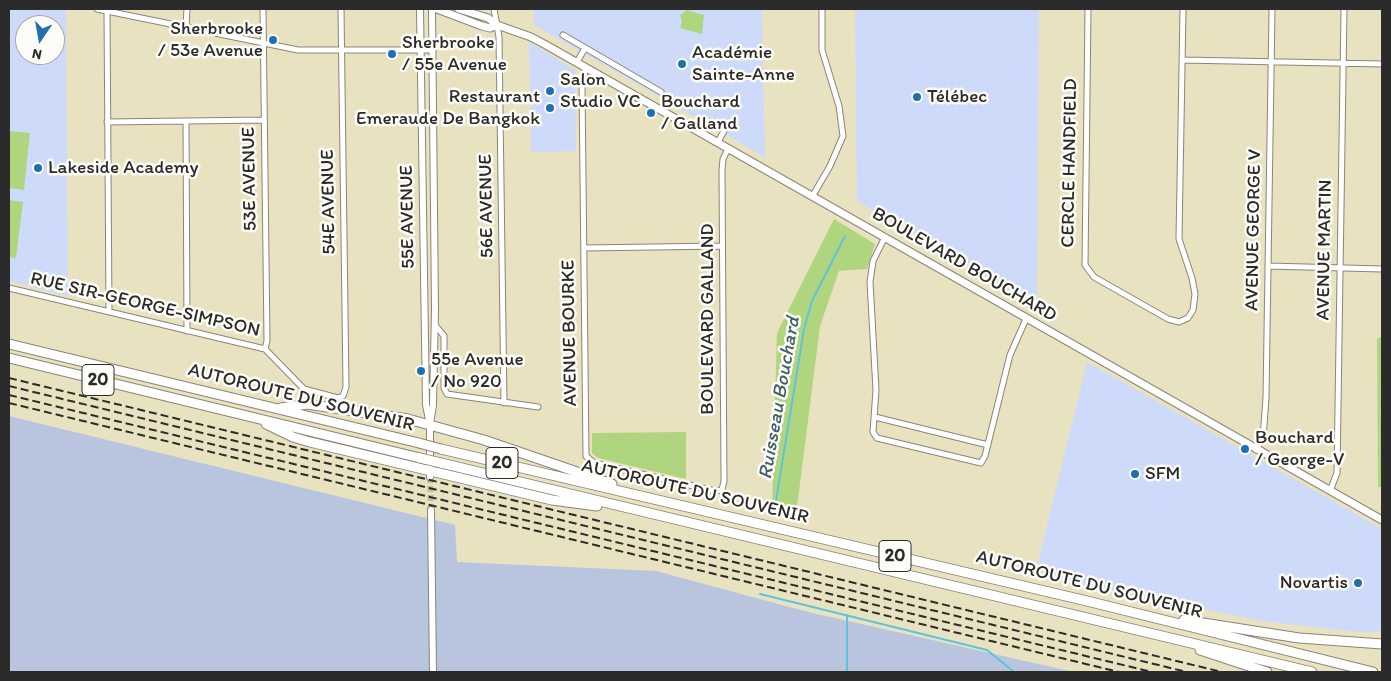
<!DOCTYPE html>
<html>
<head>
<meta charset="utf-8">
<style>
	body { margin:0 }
	#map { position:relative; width:1391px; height:681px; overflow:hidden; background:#e8e2c0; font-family:Itim,sans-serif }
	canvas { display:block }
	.frame { position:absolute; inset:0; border:10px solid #2b2b2b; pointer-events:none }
	.north { position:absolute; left:15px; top:15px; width:50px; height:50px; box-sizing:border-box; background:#fdfcf7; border:1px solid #a9a8a5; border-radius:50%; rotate:192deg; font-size:14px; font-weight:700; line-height:20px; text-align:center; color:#2b2b2b }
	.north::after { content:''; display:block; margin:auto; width:18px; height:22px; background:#1f6fb2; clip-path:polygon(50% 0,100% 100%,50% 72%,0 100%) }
</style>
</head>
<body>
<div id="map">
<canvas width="1391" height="681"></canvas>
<div class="frame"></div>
<div class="north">N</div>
</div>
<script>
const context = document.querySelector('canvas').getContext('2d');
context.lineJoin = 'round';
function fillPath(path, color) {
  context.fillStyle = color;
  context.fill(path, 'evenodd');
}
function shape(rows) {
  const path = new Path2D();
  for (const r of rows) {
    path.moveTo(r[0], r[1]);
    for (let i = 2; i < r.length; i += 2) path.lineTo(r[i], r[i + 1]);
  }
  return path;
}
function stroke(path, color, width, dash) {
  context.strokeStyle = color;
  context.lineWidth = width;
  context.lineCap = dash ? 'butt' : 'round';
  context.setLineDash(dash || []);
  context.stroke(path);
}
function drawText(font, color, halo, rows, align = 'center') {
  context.font = font + ' Itim,sans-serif';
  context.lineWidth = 5;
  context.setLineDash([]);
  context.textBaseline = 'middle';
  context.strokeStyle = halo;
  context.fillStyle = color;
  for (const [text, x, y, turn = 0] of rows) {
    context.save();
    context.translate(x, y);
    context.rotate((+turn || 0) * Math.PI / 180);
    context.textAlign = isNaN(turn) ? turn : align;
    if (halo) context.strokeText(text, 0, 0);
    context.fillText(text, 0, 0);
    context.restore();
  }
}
const built = shape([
	[9,9,66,9,68,296,9,281],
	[25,25,55,25,55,55,25,55],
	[534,9,762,9,765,157,534,25],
	[855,9,1039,9,1037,306,857,201],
	[529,42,575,70,576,151,531,152],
	[1087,362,1382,529,1382,631,1359,632,1261,621,1035,575]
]);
const industrial = shape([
	[9,416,455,525,457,562,656,571,808,612,1074,672,9,672]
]);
const green = shape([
	[687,10,704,15,702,34,680,28,682,22,680,15],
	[9,131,30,133,24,190,9,188],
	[9,200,23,202,16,258,9,257],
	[834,219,875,244,867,269,839,271,820,326,796,515,772,509,777,333],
	[1382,337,1382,487,1378,487,1377,338],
	[686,432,686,479,598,458,592,453,592,433]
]);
const stream = shape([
	[774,513,804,329,812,301,845,236],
	[760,594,987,650,1014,672],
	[847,615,847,672]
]);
const tertiaryTunnel = shape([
	[430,477,431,510]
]);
const minor = shape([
	[97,9,298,50,432,50],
	[263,9,267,341,265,349],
	[494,9,499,37,504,403],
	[1088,9,1085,265,1094,277,1168,319,1179,322,1188,318,1193,310,1195,294,1192,278,1179,239,1183,9],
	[107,11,109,312],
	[186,27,187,9],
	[563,35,661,92],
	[1183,60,1382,64],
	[577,62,585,48],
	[586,68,582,84,586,456,594,463,715,491,722,490,724,481,722,171,723,159,728,149],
	[107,122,264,120],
	[186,122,187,331],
	[718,142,725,129],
	[812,197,830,166,843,136,839,106,822,50,822,9],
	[884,239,873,261,870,282,876,390,873,432,877,438,981,463,985,456,1010,355,1026,319],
	[584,248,722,246],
	[1268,266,1382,269],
	[9,288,265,349,304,389,338,398,343,396,346,387,341,9],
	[435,325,444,336,444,388,447,394,538,407],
	[875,417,988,445],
	[1256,450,1263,438,1266,398,1272,9],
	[1330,491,1337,473,1344,9]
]);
const tertiary = shape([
	[420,9,426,405,429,420],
	[430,477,430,424,433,405,435,310,432,9],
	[431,510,433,672]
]);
const secondary = shape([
	[437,9,482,26,490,28,497,25],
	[459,9,488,18,497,25,531,37,546,45,1382,520]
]);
const motorway = shape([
	[9,344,419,443],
	[9,358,420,458],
	[281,408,307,404,408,419,484,440,612,484],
	[266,424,293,437,310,442,552,500,597,506],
	[441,449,1087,601,1373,672],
	[441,463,1312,672],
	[1184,620,1299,638,1382,644],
	[1200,650,1267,672]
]);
const rail = shape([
	[9,378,1222,672],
	[9,386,1187,672],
	[9,395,1152,672],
	[9,403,1119,672]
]);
const motorwayBridge = shape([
	[419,443,441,449],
	[420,458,441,463]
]);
const markers = [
	[273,40,5,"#1f6fb2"],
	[392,54,5,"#1f6fb2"],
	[682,64,5,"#1f6fb2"],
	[550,91,5,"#1f6fb2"],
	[917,97,5,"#1f6fb2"],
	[550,108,5,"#1f6fb2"],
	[651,113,5,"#1f6fb2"],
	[38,168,5,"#1f6fb2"],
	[421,371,5,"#1f6fb2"],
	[1245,449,5,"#1f6fb2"],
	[1135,474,5,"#1f6fb2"],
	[1358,583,5,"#1f6fb2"]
];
const shields = [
	[98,380,32],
	[502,463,32],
	[895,556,32]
];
const shieldNames = [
	["20",98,380],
	["20",502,463],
	["20",895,556]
];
const poiNames = [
	["Sherbrooke",263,29,"right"],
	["/ 53e Avenue",263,51,"right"],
	["Sherbrooke",402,43],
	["/ 55e Avenue",402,65],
	["Académie",692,53],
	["Sainte-Anne",692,75],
	["Salon",560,80],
	["Studio VC",560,102],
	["Restaurant",540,97,"right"],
	["Emeraude De Bangkok",540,119,"right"],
	["Télébec",927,97],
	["Bouchard",661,102],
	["/ Galland",661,124],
	["Lakeside Academy",48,168],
	["55e Avenue",431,360],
	["/ No 920",431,382],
	["Bouchard",1255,438],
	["/ George-V",1255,460],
	["SFM",1145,474],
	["Novartis",1348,583,"right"]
];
const streetNames = [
	["CERCLE HANDFIELD",1070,163,-89],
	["53E AVENUE",250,179,-91],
	["54E AVENUE",329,202,-91],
	["56E AVENUE",487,206,-91],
	["55E AVENUE",408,217,-91],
	["AVENUE GEORGE V",1254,230,-89],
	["AVENUE MARTIN",1325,250,-89],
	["BOULEVARD BOUCHARD",964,265,30],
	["RUE SIR-GEORGE-SIMPSON",145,305,13],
	["BOULEVARD GALLAND",708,319,-90],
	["AVENUE BOURKE",570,333,-91],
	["AUTOROUTE DU SOUVENIR",301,398,14],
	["AUTOROUTE DU SOUVENIR",695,492,13],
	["AUTOROUTE DU SOUVENIR",1089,585,14]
];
const waterNames = [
	["Ruisseau Bouchard",780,398,-80]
];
fillPath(built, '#cedafa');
fillPath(industrial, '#b9c4de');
fillPath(green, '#b0d57f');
stroke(stream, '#5fc3dd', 2);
stroke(tertiaryTunnel, '#c2bda2', 6, [6, 3]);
stroke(minor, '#8a8676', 7);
stroke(tertiary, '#8a8676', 8);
stroke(secondary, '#8a8676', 9);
stroke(motorway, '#8a8676', 11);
stroke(minor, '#fff', 5);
stroke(tertiary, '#fff', 6);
stroke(secondary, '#fff', 7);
stroke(motorway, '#fff', 9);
stroke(rail, '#2b2b2b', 2, [8, 4]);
stroke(motorwayBridge, '#8a8676', 11, []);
stroke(motorwayBridge, '#fff', 9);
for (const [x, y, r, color] of markers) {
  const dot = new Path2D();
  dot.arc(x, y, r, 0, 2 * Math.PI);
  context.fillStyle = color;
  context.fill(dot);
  stroke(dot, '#fdfcf7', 2);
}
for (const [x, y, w] of shields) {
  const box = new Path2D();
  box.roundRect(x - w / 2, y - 15.5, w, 31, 4);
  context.fillStyle = '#fdfcf7';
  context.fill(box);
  stroke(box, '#2b2b2b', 1);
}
drawText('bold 18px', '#2b2b2b', null, shieldNames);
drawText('19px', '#2b2b2b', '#fdfcf7', poiNames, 'left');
drawText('19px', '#2b2b2b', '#fdfcf7', streetNames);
drawText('italic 20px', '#3d6069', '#fdfcf7', waterNames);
</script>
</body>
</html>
